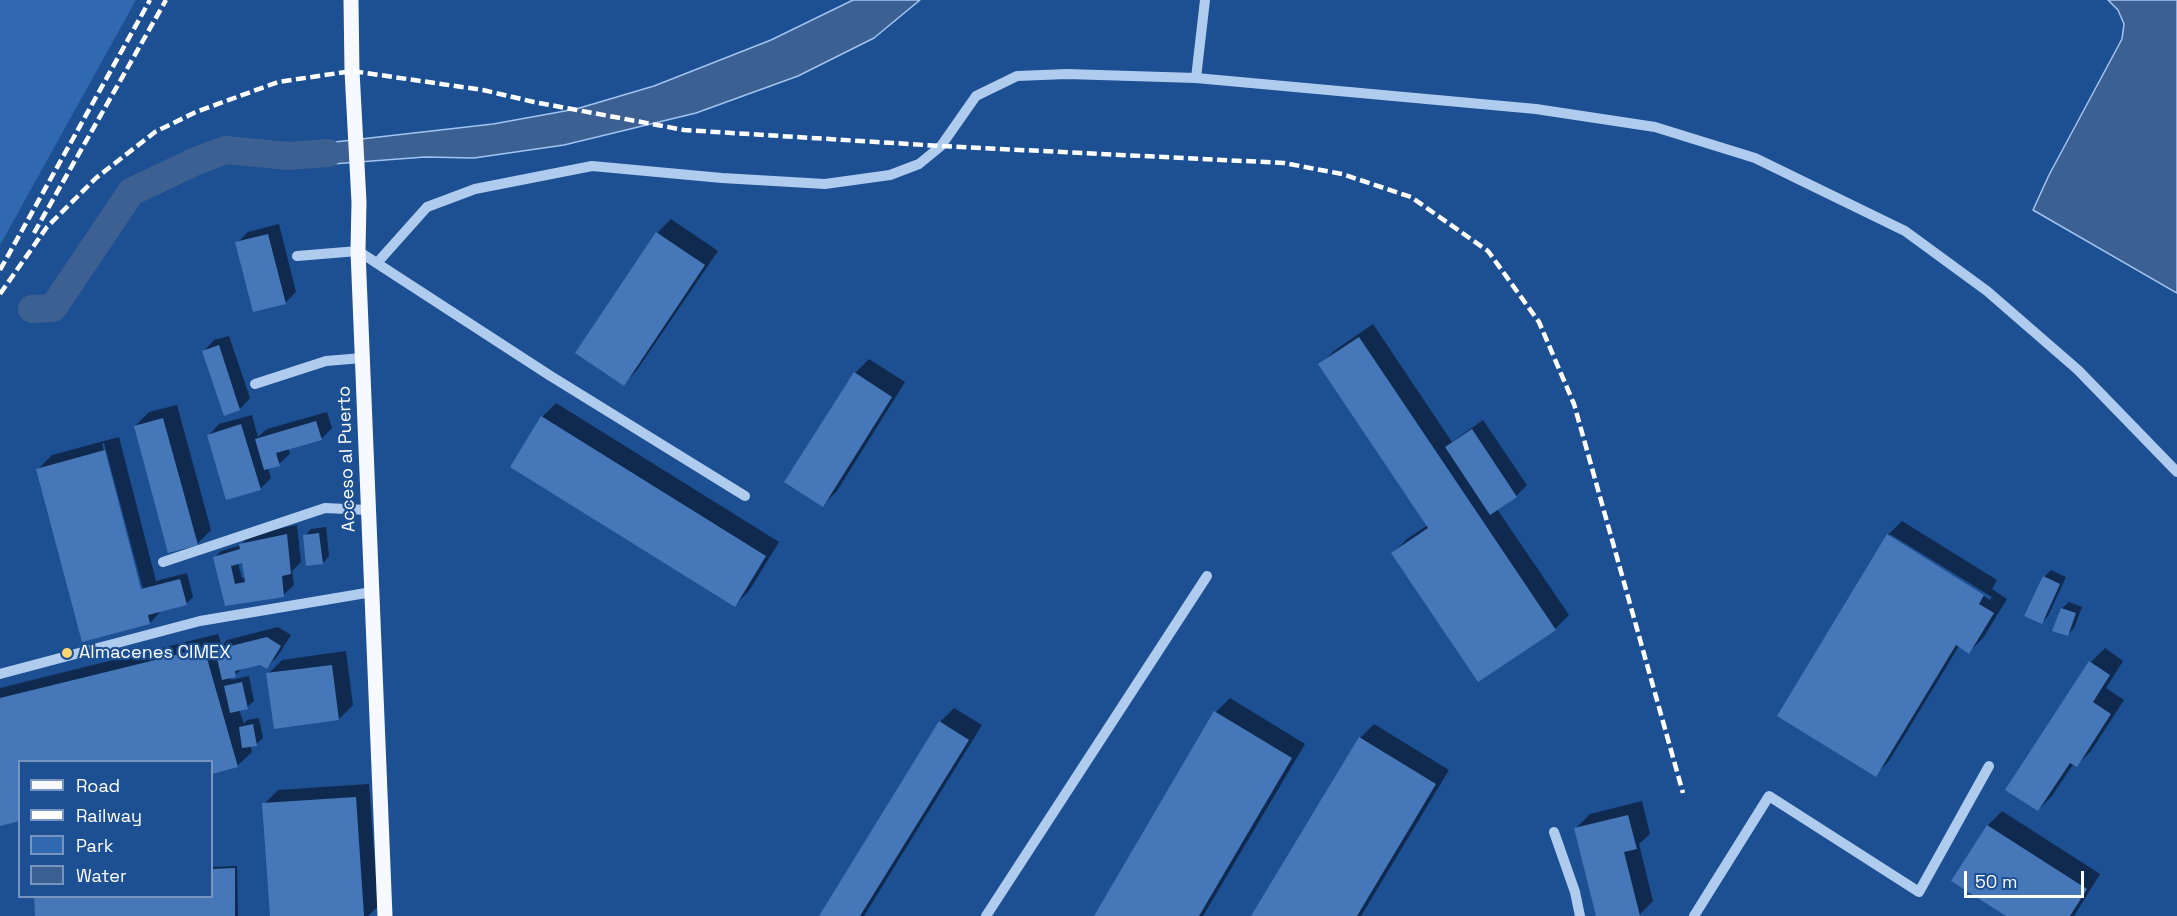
<!DOCTYPE html>
<html>
<head>
<meta charset="utf-8">
<style>
	body { margin:0 }
	#map { position:relative; width:2177px; height:916px; overflow:hidden; background:#1d4f93; font-family:"Space Grotesk",sans-serif }
	canvas { display:block }
	.legend { position:absolute; left:18px; top:760px; width:195px; height:138px; box-sizing:border-box; background:#1d4f93; border:2px solid #7795be; margin:0; padding:8px 10px; list-style:none; font-size:18px; color:#fff }
	.legend li { display:flex; align-items:center; gap:12px; height:30px }
	.legend b { width:30px; border:2px solid #7795be }
	.scale { position:absolute; left:1964px; top:871px; width:120px; height:27px; box-sizing:border-box; border:3px solid #fff; border-top:0; padding-left:8px; font-size:18px; line-height:21px; white-space:nowrap; color:#fff; -webkit-text-stroke:4px #1d4f93; paint-order:stroke }
</style>
</head>
<body>
<div id="map">
<canvas width="2177" height="916"></canvas>
<ul class="legend">
<li><b style="height:8px;background:#f6f9ff"></b>Road</li>
<li><b style="height:8px;background:#fff"></b>Railway</li>
<li><b style="height:16px;background:#3069b0"></b>Park</li>
<li><b style="height:16px;background:#3c6091"></b>Water</li>
</ul>
<div class="scale">50 m</div>
</div>
<script>
const context = document.querySelector('canvas').getContext('2d');
context.lineJoin = 'round';
function fillPath(path, color) {
  context.fillStyle = color;
  context.fill(path, 'evenodd');
}
function shape(rows) {
  const path = new Path2D();
  for (const r of rows) {
    path.moveTo(r[0], r[1]);
    for (let i = 2; i < r.length; i += 2) path.lineTo(r[i], r[i + 1]);
  }
  return path;
}
function stroke(path, color, width, dash) {
  context.strokeStyle = color;
  context.lineWidth = width;
  context.lineCap = dash ? 'butt' : 'round';
  context.setLineDash(dash || []);
  context.stroke(path);
}
function drawText(font, color, halo, rows, align = 'center') {
  context.font = font + ' "Space Grotesk",sans-serif';
  context.lineWidth = 4.5;
  context.setLineDash([]);
  context.textBaseline = 'middle';
  context.strokeStyle = halo;
  context.fillStyle = color;
  for (const [text, x, y, turn = 0] of rows) {
    context.save();
    context.translate(x, y);
    context.rotate((+turn || 0) * Math.PI / 180);
    context.textAlign = isNaN(turn) ? turn : align;
    if (halo) context.strokeText(text, 0, 0);
    context.fillText(text, 0, 0);
    context.restore();
  }
}
const green = shape([
	[0,0,136,0,0,245]
]);
const water = shape([
	[853,0,920,0,874,38,798,76,696,113,564,145,474,158,425,157,319,165,288,156,317,144,493,124,576,109,654,86,771,40,853,0],
	[2108,0,2177,0,2177,293,2033,210,2049,175,2122,39,2124,24,2118,10,2108,0]
]);
const shadow = shape([
	[671,219,718,251,637,370,624,384,657,233],
	[279,224,296,292,285,303,237,243,248,232],
	[1373,324,1452,442,1483,420,1527,485,1516,496,1497,509,1569,615,1555,629,1393,553,1407,539,1428,525,1320,365,1334,351],
	[229,336,250,398,240,409,204,351,214,340],
	[869,359,905,382,837,491,823,505,855,373],
	[556,403,779,542,749,591,735,605,542,417],
	[177,405,211,530,197,544,135,426,149,412],
	[327,412,332,428,321,439,288,448,290,454,279,464,268,468,271,478,260,489,209,435,219,424,252,415,258,437,267,429],
	[119,437,156,581,187,573,193,597,186,604,162,610,150,623,38,469,52,455],
	[104,443,149,612,146,613,102,444],
	[1902,521,1997,580,1992,589,2007,599,1983,638,1969,652,1959,646,1889,761,1875,775,1888,535],
	[1890,534,1992,597,1990,600,1890,538],
	[297,525,301,562,292,571,294,585,283,595,226,604,214,558,221,551,241,545,251,534],
	[243,560,246,577,242,578,238,563],
	[326,527,329,556,323,563,305,536,311,529],
	[2051,570,2066,577,2048,616,2041,623,2044,577],
	[2069,602,2082,607,2074,628,2067,635,2062,608],
	[278,627,291,635,277,657,267,667,260,663,243,668,235,675,230,677,231,680,249,676,254,701,247,707,239,709,244,724,247,720,259,718,263,738,256,744,250,745,252,752,237,766,212,772,212,762,20,762,0,824,0,688,218,634,222,646,227,640],
	[2105,648,2123,661,2106,688,2124,700,2091,751,2077,765,2074,763,2052,796,2038,810,2091,662],
	[346,651,353,705,339,719,268,674,282,660],
	[1230,698,1305,744,1203,916,1095,916,1216,712],
	[954,708,982,725,864,916,820,916,940,722],
	[1374,724,1449,770,1361,916,1253,916,1360,738],
	[369,784,378,906,368,916,272,916,264,804,278,790],
	[1642,801,1650,834,1639,844,1653,901,1639,915,1598,916,1576,828,1590,814],
	[2002,811,2100,874,2074,916,2009,916,1953,880,1988,825],
	[237,866,238,916,36,916,212,896,212,867]
]);
const river = shape([
	[32,309,53,308,131,192,196,161,226,150,288,156,328,153]
]);
const building = shape([
	[656,232,705,265,624,386,575,353],
	[268,234,286,304,253,312,235,242],
	[1359,337,1556,630,1478,682,1391,553,1428,528,1318,364],
	[219,345,240,410,224,416,202,351],
	[854,372,892,397,823,507,784,482],
	[541,416,766,556,735,607,510,467],
	[163,418,198,545,168,553,134,426],
	[316,421,322,440,276,453,280,466,264,470,255,439],
	[241,424,261,490,226,500,207,435],
	[1472,429,1517,497,1490,515,1445,447],
	[105,450,141,589,180,579,187,605,148,615,150,624,82,642,36,469],
	[319,533,323,564,306,566,303,535],
	[287,534,291,574,282,576,284,597,225,606,213,557,240,549,239,544],
	[242,563,245,582,235,584,231,566],
	[1887,534,1984,595,1979,604,1994,613,1969,654,1956,645,1876,777,1777,716],
	[2043,576,2060,584,2042,624,2024,616],
	[2061,608,2076,613,2068,636,2052,631],
	[267,637,281,646,267,669,260,665,235,671,236,677,222,680,215,650],
	[204,648,238,767,212,774,212,762,20,762,20,821,0,826,0,698],
	[2089,661,2110,675,2093,702,2111,714,2077,767,2070,763,2038,811,2005,790],
	[332,665,339,720,274,729,266,673],
	[242,682,248,709,230,713,224,686],
	[1214,711,1292,758,1199,916,1094,916],
	[939,721,969,740,860,916,819,916],
	[253,724,257,746,242,748,239,727],
	[1359,737,1436,784,1357,916,1251,916],
	[356,797,364,916,270,916,262,803],
	[1628,815,1637,849,1624,852,1640,916,1596,916,1574,828],
	[1987,825,2087,889,2070,916,2006,916,1951,881],
	[235,868,235,916,35,916,34,896,212,896,212,869]
]);
const minor = shape([
	[1205,0,1196,78,1536,109,1655,127,1755,158,1905,231,1987,291,2078,370,2177,472],
	[297,256,358,251,549,375,745,496],
	[377,263,427,207,475,189,592,166,722,178,825,184,890,175,919,164,941,146,976,96,1017,76,1067,74,1196,78],
	[255,384,326,361,362,358],
	[163,562,325,508,368,510],
	[0,674,200,621,372,592],
	[1554,832,1575,892,1580,916],
	[986,916,1207,576],
	[1694,916,1769,796,1919,892,1989,766]
]);
const major = shape([
	[351,0,352,71,359,202,358,251,385,916]
]);
const rail = shape([
	[34,233,166,0],
	[0,270,150,0],
	[0,294,47,227,96,178,155,132,196,112,278,82,352,71,483,90,534,102,684,130,941,146,1284,163,1342,174,1411,197,1488,251,1539,322,1574,404,1683,793]
]);
const markers = [
	[67,653,6,"#fdd56d"]
];
const streetNames = [
	["Acceso al Puerto",347,459,-92]
];
const poiNames = [
	["Almacenes CIMEX",79,653]
];
fillPath(green, '#3069b0');
fillPath(water, '#3c6091');
stroke(water, '#a2c5f0', 1.5);
fillPath(shadow, '#0007');
stroke(river, '#3c6091', 28);
fillPath(building, '#4678b9');
stroke(minor, '#afcbee', 10);
stroke(major, '#f6f9ff', 15);
stroke(rail, '#fff', 4.5, [10, 4.5]);
for (const [x, y, r, color] of markers) {
  const dot = new Path2D();
  dot.arc(x, y, r, 0, 2 * Math.PI);
  context.fillStyle = color;
  context.fill(dot);
  stroke(dot, '#1d4f93', 2);
}
drawText('18px', '#fff', '#1d4f93', streetNames);
drawText('18px', '#fff', '#1d4f93', poiNames, 'left');
</script>
</body>
</html>
